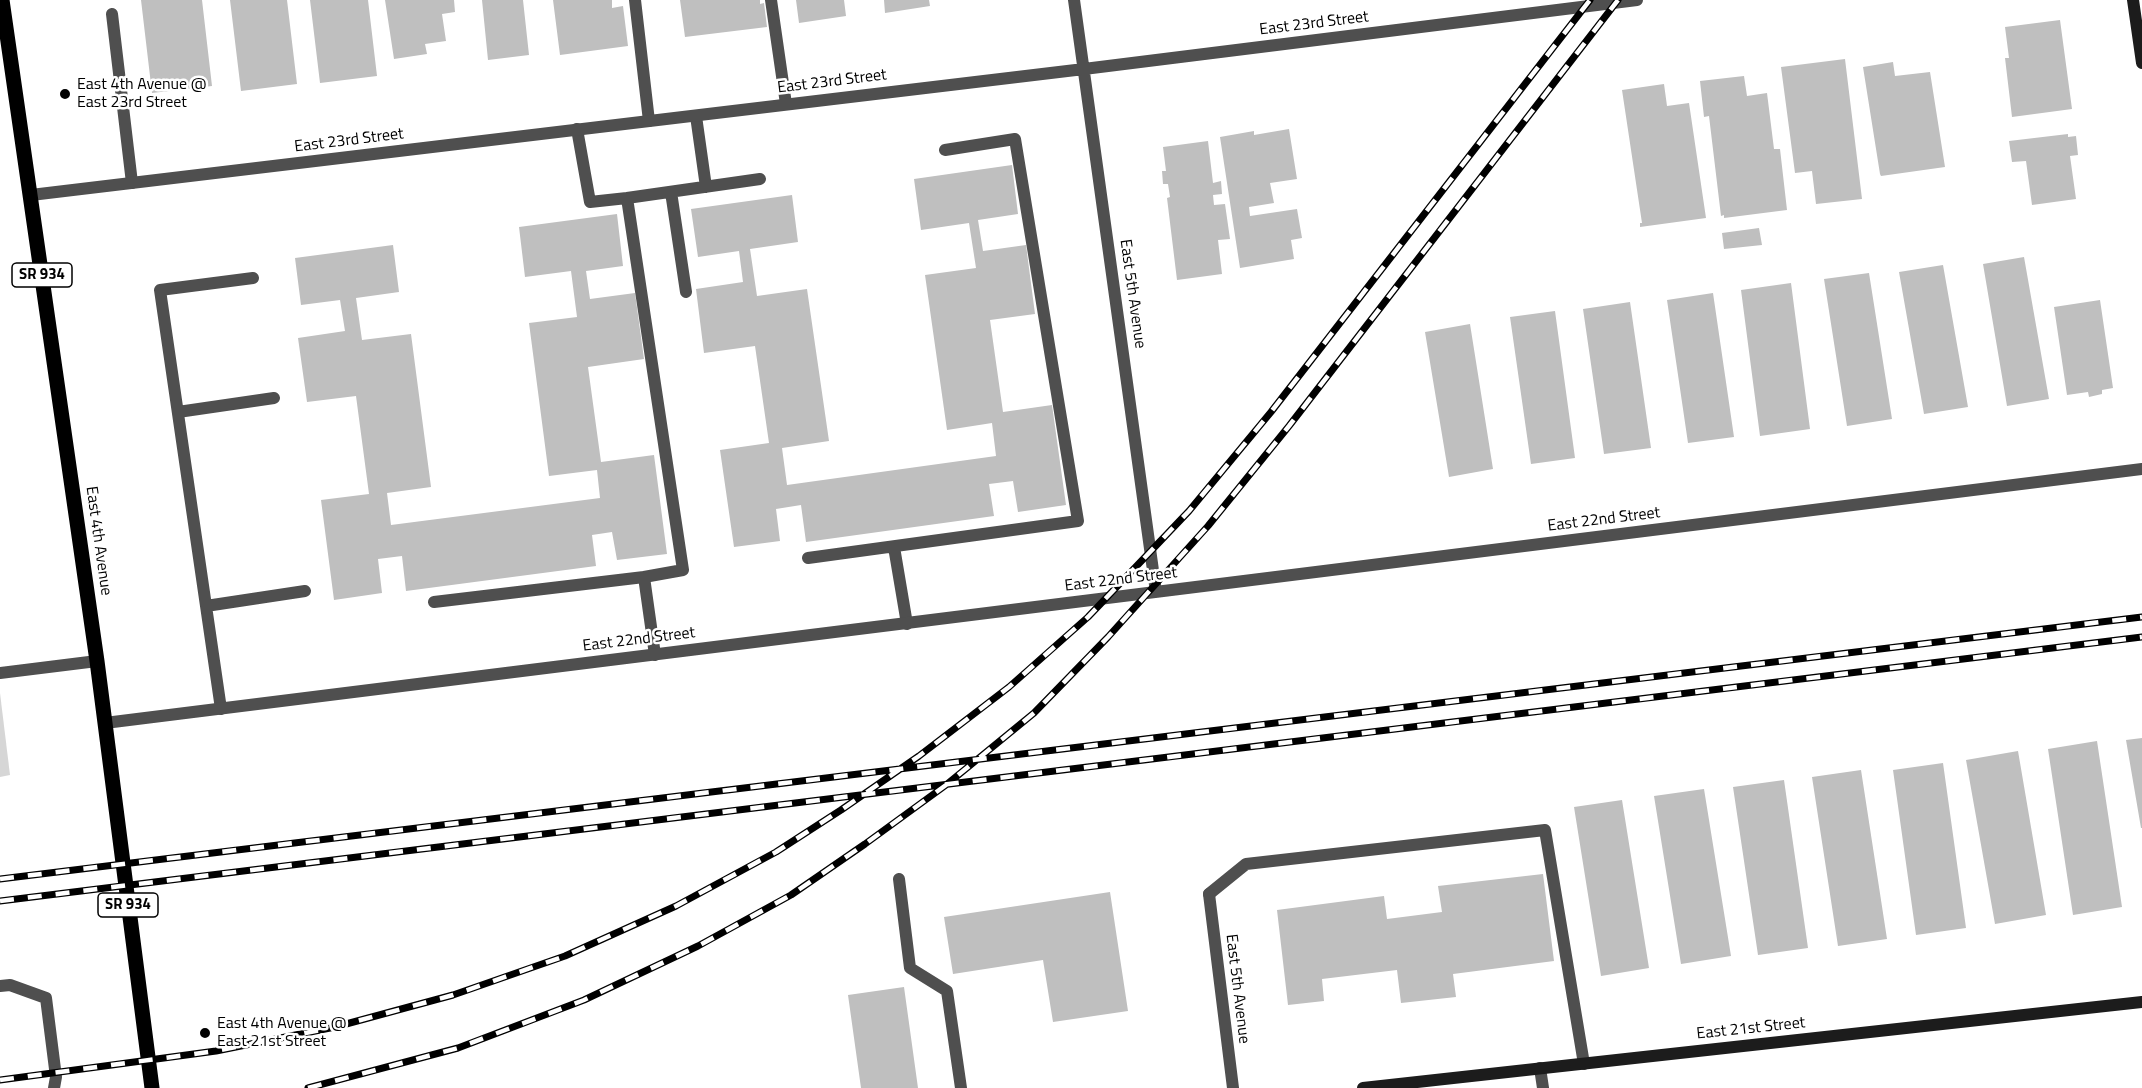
<!DOCTYPE html>
<html>
<head>
<meta charset="utf-8">
<style>
	body { margin:0 }
	canvas { display:block; background:#fff }
</style>
</head>
<body>
<canvas width="2142" height="1088"></canvas>
<script>
const context = document.querySelector('canvas').getContext('2d');
context.lineJoin = 'round';
function fillPath(path, color) {
  context.fillStyle = color;
  context.fill(path, 'evenodd');
}
function shape(rows) {
  const path = new Path2D();
  for (const r of rows) {
    path.moveTo(r[0], r[1]);
    for (let i = 2; i < r.length; i += 2) path.lineTo(r[i], r[i + 1]);
  }
  return path;
}
function stroke(path, color, width, dash) {
  context.strokeStyle = color;
  context.lineWidth = width;
  context.lineCap = dash ? 'butt' : 'round';
  context.setLineDash(dash || []);
  context.stroke(path);
}
function drawText(font, color, halo, rows, align = 'center') {
  context.font = font + ' "Titillium Web",sans-serif';
  context.lineWidth = 5;
  context.setLineDash([]);
  context.textBaseline = 'middle';
  context.strokeStyle = halo;
  context.fillStyle = color;
  for (const [text, x, y, turn = 0] of rows) {
    context.save();
    context.translate(x, y);
    context.rotate((+turn || 0) * Math.PI / 180);
    context.textAlign = isNaN(turn) ? turn : align;
    if (halo) context.strokeText(text, 0, 0);
    context.fillText(text, 0, 0);
    context.restore();
  }
}
const green = shape([
	[0,693,10,775,0,777]
]);
const building = shape([
	[141,0,202,0,212,86,152,93],
	[230,0,287,0,297,84,241,91],
	[310,0,368,0,377,76,320,83],
	[385,0,454,0,455,12,442,14,446,41,425,44,427,54,394,59],
	[482,0,523,0,529,55,488,60],
	[553,0,612,0,612,8,623,6,628,46,560,55],
	[680,0,760,0,760,4,764,3,767,27,685,37],
	[796,0,844,0,846,16,799,23],
	[884,0,929,0,930,6,885,13],
	[2060,20,2072,109,2012,117,2005,58,2009,58,2005,27],
	[1845,59,1862,199,1816,204,1812,171,1795,173,1781,67],
	[1893,62,1895,76,1930,72,1945,167,1881,176,1880,174,1863,67],
	[1744,76,1747,96,1767,93,1774,149,1780,149,1787,210,1724,218,1724,215,1721,216,1709,116,1704,117,1700,81],
	[1664,84,1667,106,1689,103,1706,218,1640,227,1640,223,1642,223,1622,90],
	[1289,129,1297,179,1270,183,1274,203,1249,207,1250,216,1297,209,1302,238,1291,240,1294,259,1240,268,1220,137,1254,131,1254,135],
	[2068,134,2068,137,2076,136,2078,155,2070,156,2076,199,2032,205,2026,161,2012,162,2009,141],
	[1208,141,1213,183,1221,181,1222,194,1213,195,1214,205,1225,204,1230,239,1218,240,1222,274,1177,280,1167,198,1170,197,1168,184,1163,184,1162,171,1166,171,1163,147],
	[1012,165,1018,214,978,220,983,251,1026,245,1035,314,990,320,1003,412,1052,405,1066,505,1018,512,1013,481,989,484,994,516,806,542,801,505,776,509,780,541,734,547,720,450,769,443,755,346,704,353,696,289,743,282,739,251,698,257,691,209,792,195,798,242,750,249,757,296,807,289,829,441,782,448,787,485,996,456,992,423,947,430,925,275,976,268,969,223,921,230,914,179],
	[617,214,623,266,586,271,590,299,635,293,644,359,588,367,601,462,654,455,667,554,617,560,612,532,592,535,596,566,406,591,402,556,378,559,382,593,334,600,321,500,369,494,356,396,307,402,298,338,345,331,340,300,301,305,295,258,393,245,399,292,356,298,362,340,411,334,431,487,387,493,391,525,600,498,597,470,549,476,529,323,577,317,571,271,525,277,519,227],
	[1759,228,1762,245,1724,249,1722,233],
	[2024,257,2049,399,2007,406,1983,264],
	[1943,265,1968,407,1924,414,1899,272],
	[1869,273,1892,419,1847,426,1824,279],
	[1791,283,1810,429,1760,436,1741,290],
	[1713,293,1734,437,1688,443,1667,300],
	[2100,300,2113,388,2102,390,2102,394,2089,397,2088,392,2067,395,2054,307],
	[1630,302,1651,448,1604,454,1583,309],
	[1555,311,1575,458,1531,464,1510,317],
	[1470,324,1493,469,1449,477,1425,332],
	[2142,738,2142,828,2141,828,2126,740],
	[2097,741,2122,907,2073,915,2048,749],
	[2018,751,2046,915,1995,924,1966,760],
	[1943,763,1966,928,1916,935,1893,770],
	[1861,770,1887,939,1838,946,1812,777],
	[1784,780,1808,948,1758,955,1733,787],
	[1704,789,1731,956,1681,964,1654,796],
	[1622,800,1649,968,1601,976,1574,807],
	[1543,874,1554,961,1453,974,1456,997,1401,1003,1397,970,1322,979,1324,1001,1288,1005,1277,910,1384,896,1387,919,1442,912,1438,886],
	[1110,892,1128,1011,1053,1022,1043,960,953,974,944,917],
	[904,987,918,1088,861,1088,848,995]
]);
const lane = shape([
	[635,0,649,121],
	[771,0,786,104],
	[112,14,132,183],
	[696,116,706,187],
	[577,129,590,202,627,198,683,570,644,577],
	[671,192,686,292],
	[627,198,760,179],
	[178,412,274,398],
	[894,547,907,624],
	[808,558,1078,521,1015,139,945,150],
	[434,602,644,577,655,655],
	[206,606,305,591],
	[221,709,160,290,253,278],
	[899,879,910,968,947,991,961,1088],
	[1209,894,1246,864,1545,830,1584,1064],
	[0,986,10,985,46,998,56,1077,54,1088],
	[1540,1068,1543,1088]
]);
const street = shape([
	[1074,0,1156,592],
	[31,195,1084,69,1637,0],
	[0,673,97,661],
	[105,723,2142,469],
	[1209,894,1233,1088]
]);
const secondary = shape([
	[2133,0,2142,63],
	[1363,1088,2142,1002]
]);
const primary = shape([
	[2,0,97,661,152,1088]
]);
const rail = shape([
	[0,879,2142,617],
	[0,901,2142,637],
	[0,1080,216,1051,335,1027,453,995,565,956,676,906,776,852,841,810,919,756,1009,687,1088,617,1189,511,1271,412,1590,0],
	[308,1088,458,1048,584,1000,698,946,791,895,865,844,946,785,1034,713,1108,637,1208,526,1289,426,1618,0]
]);
const markers = [
	[65,94,6,"#000"],
	[205,1033,6,"#000"]
];
const shields = [
	[42,275,60],
	[128,905,60]
];
const shieldNames = [
	["SR 934",42,275],
	["SR 934",128,905]
];
const streetNames = [
	["East 23rd Street",1314,24,-7],
	["East 23rd Street",832,82,-7],
	["East 23rd Street",349,141,-7],
	["East 5th Avenue",1132,294,82],
	["East 22nd Street",1604,520,-7],
	["East 4th Avenue",98,541,82],
	["East 22nd Street",1121,580,-7],
	["East 22nd Street",639,640,-7],
	["East 5th Avenue",1237,989,83],
	["East 21st Street",1751,1029,-6]
];
const poiNames = [
	["East 4th Avenue @",77,85],
	["East 23rd Street",77,103],
	["East 4th Avenue @",217,1024],
	["East 21st Street",217,1042]
];
fillPath(green, '#d6d6d6');
fillPath(building, '#bfbfbf');
stroke(lane, '#4f4f4f', 12);
stroke(street, '#4f4f4f', 12);
stroke(secondary, '#1c1c1c', 12);
stroke(primary, '#000', 15);
stroke(rail, '#000', 7);
stroke(rail, '#fff', 4.5, [14]);
for (const [x, y, r, color] of markers) {
  const dot = new Path2D();
  dot.arc(x, y, r, 0, 2 * Math.PI);
  context.fillStyle = color;
  context.fill(dot);
  stroke(dot, '#fff', 2);
}
for (const [x, y, w] of shields) {
  const box = new Path2D();
  box.roundRect(x - w / 2, y - 12, w, 24, 4.5);
  context.fillStyle = '#fff';
  context.fill(box);
  stroke(box, '#000', 1.5);
}
drawText('bold 15px', '#000', null, shieldNames);
drawText('16px', '#000', '#fff', streetNames);
drawText('16px', '#000', '#fff', poiNames, 'left');
</script>
</body>
</html>
